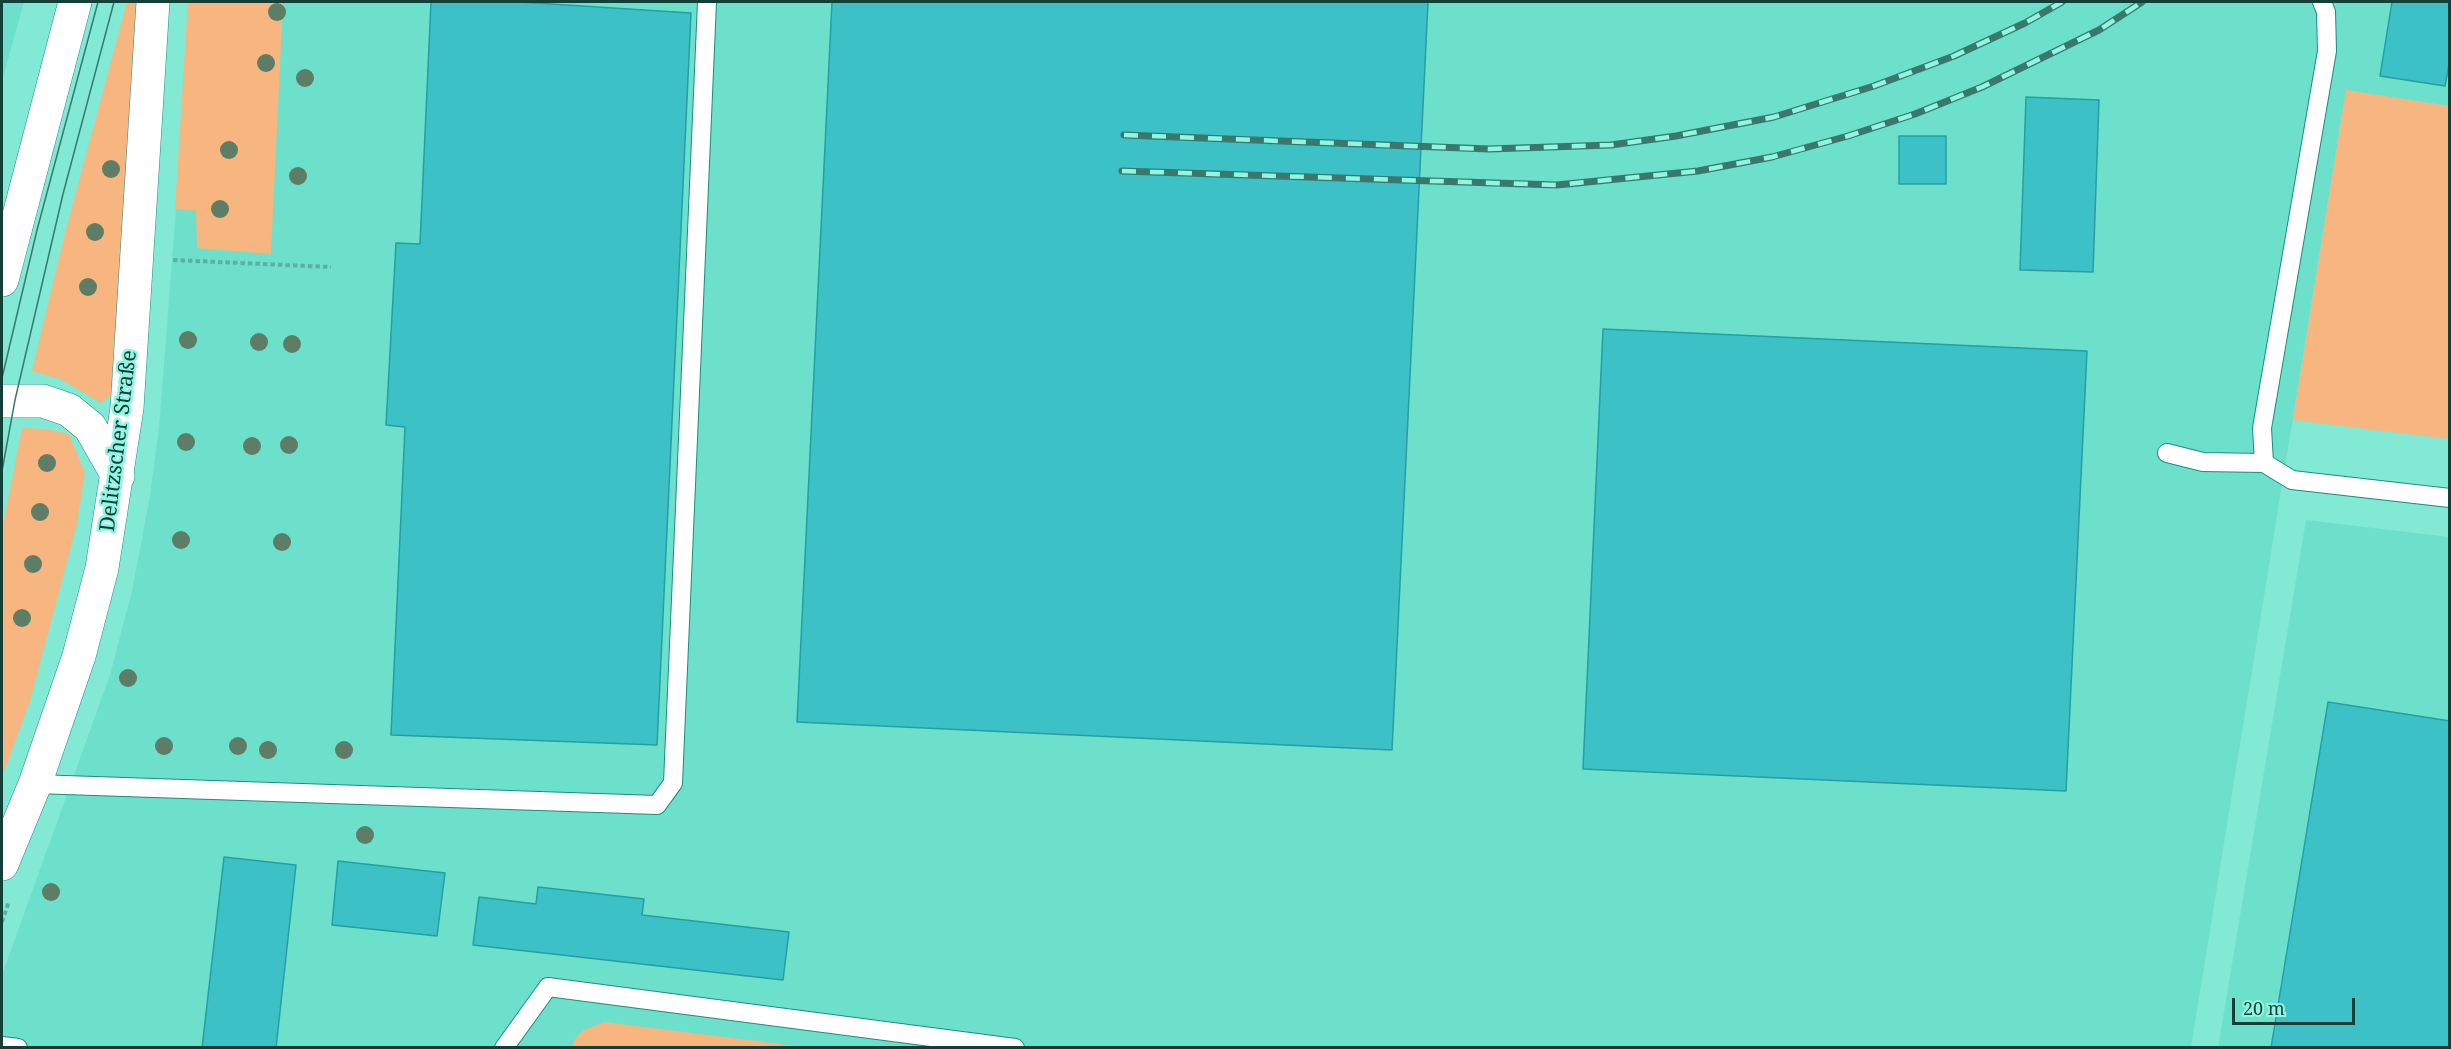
<!DOCTYPE html>
<html>
<head>
<meta charset="utf-8">
<style>
	body { margin:0 }
	#map { position:relative; width:2451px; height:1049px; overflow:hidden; background:#82e9d5; font-family:"Noto Serif",serif }
	canvas { display:block }
	.frame { position:absolute; inset:0; border:3px solid #133f38; pointer-events:none }
	.scale { position:absolute; left:2232px; top:998px; width:123px; height:27px; box-sizing:border-box; border:3px solid #133f38; border-top:0; padding-left:8px; font-size:18px; line-height:21px; white-space:nowrap; color:#133f38; -webkit-text-stroke:4px #90f6e2; paint-order:stroke }
</style>
</head>
<body>
<div id="map">
<canvas width="2451" height="1049"></canvas>
<div class="frame"></div>
<div class="scale">20 m</div>
</div>
<script>
const context = document.querySelector('canvas').getContext('2d');
context.lineJoin = 'round';
function fillPath(path, color) {
  context.fillStyle = color;
  context.fill(path, 'evenodd');
}
function shape(rows) {
  const path = new Path2D();
  for (const r of rows) {
    path.moveTo(r[0], r[1]);
    for (let i = 2; i < r.length; i += 2) path.lineTo(r[i], r[i + 1]);
  }
  return path;
}
function stroke(path, color, width, dash) {
  context.strokeStyle = color;
  context.lineWidth = width;
  context.lineCap = dash ? 'butt' : 'round';
  context.setLineDash(dash || []);
  context.stroke(path);
}
function drawText(font, color, halo, rows, align = 'center') {
  context.font = font + ' "Noto Serif",serif';
  context.lineWidth = 5;
  context.setLineDash([]);
  context.textBaseline = 'middle';
  context.strokeStyle = halo;
  context.fillStyle = color;
  for (const [text, x, y, turn = 0] of rows) {
    context.save();
    context.translate(x, y);
    context.rotate((+turn || 0) * Math.PI / 180);
    context.textAlign = isNaN(turn) ? turn : align;
    if (halo) context.strokeText(text, 0, 0);
    context.fillText(text, 0, 0);
    context.restore();
  }
}
const built = shape([
	[2,2,24,2,2,81],
	[192,2,2449,2,2449,106,2346,90,2191,1047,2,1048,2,975,110,675,132,591,150,496,159,428],
	[2306,520,2449,537,2449,1047,2218,1048]
]);
const green = shape([
	[127,2,140,2,117,391,101,403,60,379,32,371,64,237],
	[188,2,283,2,271,254,197,248,196,211,175,209],
	[2346,90,2449,106,2449,439,2293,420],
	[22,428,46,429,69,434,85,473,76,528,30,701,2,778,2,531],
	[604,1022,805,1047,571,1047,577,1036,584,1030]
]);
const building = shape([
	[431,2,520,2,691,13,657,745,391,735,405,427,386,425,396,243,420,244,431,2],
	[832,2,1428,2,1392,750,797,722,832,2],
	[2392,2,2450,2,2450,59,2445,86,2380,76,2392,2],
	[2026,97,2099,100,2093,272,2020,270,2026,97],
	[1899,136,1946,136,1946,184,1899,184,1899,136],
	[1603,329,2087,351,2066,791,1583,769,1603,329],
	[2328,702,2450,721,2450,1048,2271,1048,2328,702],
	[224,857,296,865,276,1048,202,1048,224,857],
	[338,861,445,873,437,936,332,925,338,861],
	[538,887,644,899,642,915,789,932,783,980,473,945,479,897,536,904,538,887]
]);
const path = shape([
	[173,260,331,267],
	[2,922,9,901]
]);
const lane = shape([
	[2322,2,2326,12,2327,51,2262,428,2264,463,2292,480,2450,498],
	[2167,453,2203,462,2264,463],
	[35,784,657,805,673,783,707,2],
	[2,1046,18,1048],
	[504,1048,548,987,1015,1048]
]);
const secondary = shape([
	[2,280,75,2],
	[2,401,43,401,69,410,90,427,118,476],
	[2,864,35,784,79,656,102,568,127,408,153,2]
]);
const tram = shape([
	[2,378,37,230,98,2],
	[2,471,15,400,63,194,114,2]
]);
const rail = shape([
	[1124,135,1489,149,1611,145,1676,136,1774,117,1874,86,1954,56,2025,23,2062,2],
	[1122,171,1557,185,1698,171,1772,157,1848,136,1915,114,1982,87,2099,30,2142,2]
]);
const trees = [
	[277,12],
	[266,63],
	[305,78],
	[229,150],
	[111,169],
	[298,176],
	[220,209],
	[95,232],
	[88,287],
	[188,340],
	[259,342],
	[292,344],
	[186,442],
	[289,445],
	[252,446],
	[47,463],
	[40,512],
	[181,540],
	[282,542],
	[33,564],
	[22,618],
	[128,678],
	[164,746],
	[238,746],
	[268,750],
	[344,750],
	[365,835],
	[51,892]
];
const streetNames = [
	["Delitzscher Straße",119,441,-83]
];
fillPath(built, '#6ce0ca');
fillPath(green, '#f7b57f');
fillPath(building, '#3cc1c7');
stroke(building, '#249fa4', 1.5);
stroke(lane, '#198f7e', 20);
stroke(secondary, '#198f7e', 34);
stroke(path, '#5db0a0', 4, [4.5, 3]);
stroke(lane, '#fff', 18);
stroke(secondary, '#fff', 33);
stroke(tram, '#39796d', 1.5);
stroke(rail, '#39796d', 7);
stroke(rail, '#90f6e2', 4.5, [14]);
context.fillStyle = '#5e7d66';
for (const [x, y] of trees) {
  context.beginPath();
  context.arc(x, y, 9, 0, 2 * Math.PI);
  context.fill();
}
drawText('21px', '#133f38', '#90f6e2', streetNames);
</script>
</body>
</html>
